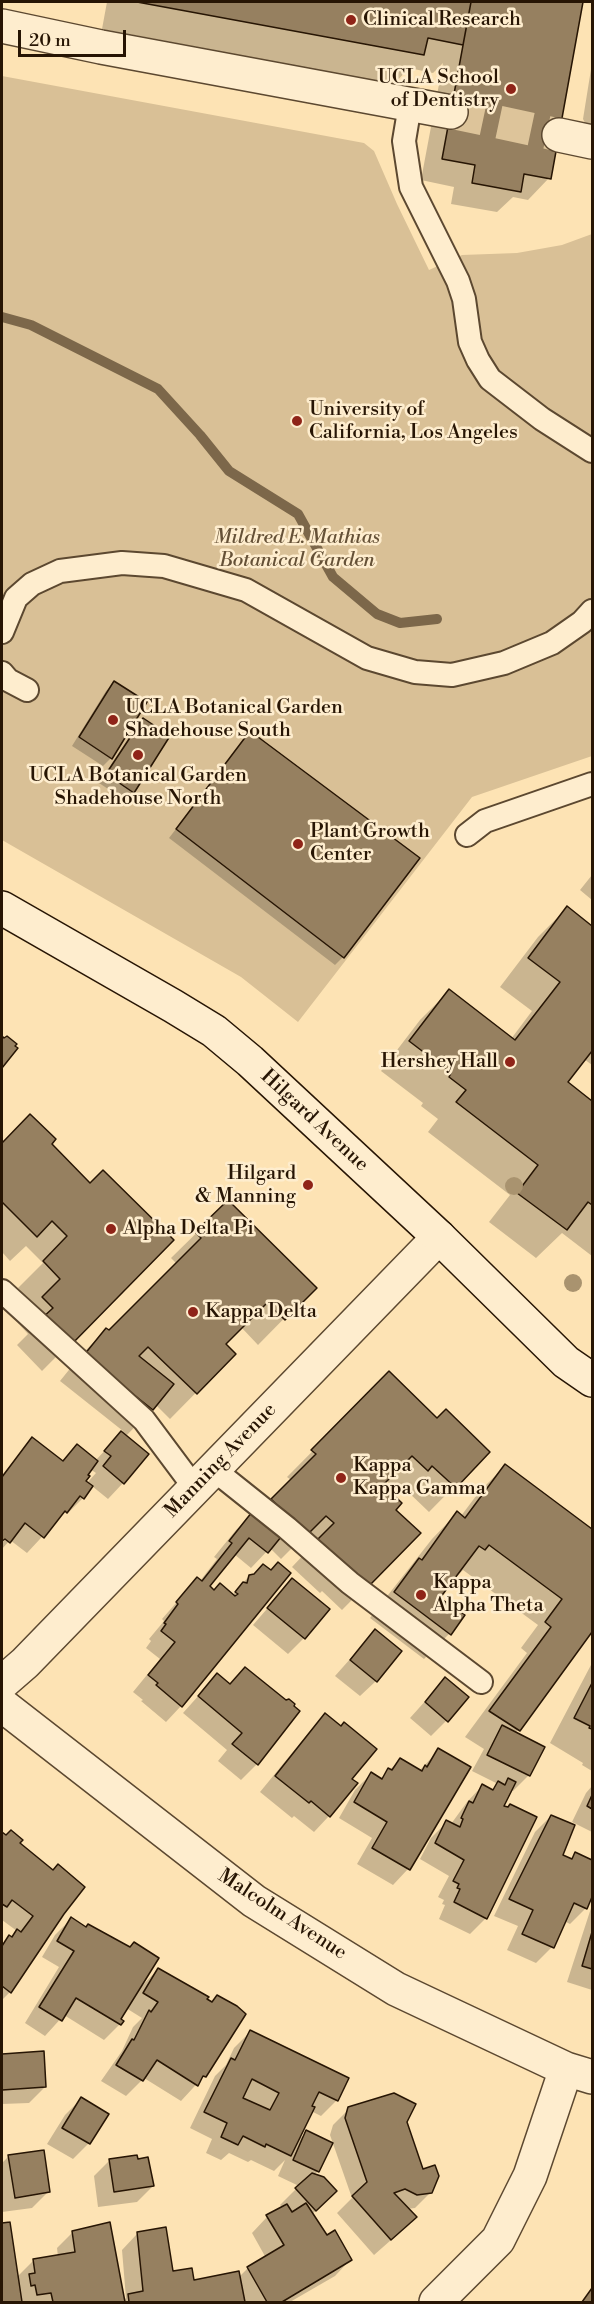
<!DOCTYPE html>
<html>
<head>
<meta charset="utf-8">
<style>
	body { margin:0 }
	#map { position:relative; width:594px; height:2304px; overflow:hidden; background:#fde3b4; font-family:"Libre Bodoni",serif }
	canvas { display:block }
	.frame { position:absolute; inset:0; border:3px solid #271504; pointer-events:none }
	.scale { position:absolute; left:18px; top:30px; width:108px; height:27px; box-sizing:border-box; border:3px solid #271504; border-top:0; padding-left:8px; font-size:18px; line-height:21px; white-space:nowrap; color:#271504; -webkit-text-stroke:4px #feedce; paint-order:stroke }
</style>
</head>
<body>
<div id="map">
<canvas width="594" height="2304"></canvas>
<div class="frame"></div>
<div class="scale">20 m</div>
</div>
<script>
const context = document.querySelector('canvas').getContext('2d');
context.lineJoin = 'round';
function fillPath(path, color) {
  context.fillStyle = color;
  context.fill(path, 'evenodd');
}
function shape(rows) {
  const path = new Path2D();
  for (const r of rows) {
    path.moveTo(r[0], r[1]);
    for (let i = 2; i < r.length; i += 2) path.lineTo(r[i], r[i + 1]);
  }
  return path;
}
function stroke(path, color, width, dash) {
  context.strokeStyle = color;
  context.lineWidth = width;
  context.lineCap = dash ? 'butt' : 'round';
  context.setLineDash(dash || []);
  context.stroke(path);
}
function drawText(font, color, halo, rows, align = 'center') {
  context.font = font + ' "Libre Bodoni",serif';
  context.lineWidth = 5;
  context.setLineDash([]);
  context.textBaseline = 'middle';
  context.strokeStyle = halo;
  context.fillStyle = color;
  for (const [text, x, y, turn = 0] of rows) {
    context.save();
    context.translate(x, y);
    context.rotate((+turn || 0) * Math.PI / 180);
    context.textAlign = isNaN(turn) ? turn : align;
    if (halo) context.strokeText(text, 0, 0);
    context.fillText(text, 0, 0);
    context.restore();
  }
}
const green = shape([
	[2,76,364,143,374,151,397,204,429,270,462,255,517,253,562,245,592,234,592,756,472,797,298,1022,241,977,2,840]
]);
const shadow = shape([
	[107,2,582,2,549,178,528,200,513,197,497,212,451,204,454,187,421,180,443,63,433,73,409,68,394,84,102,29],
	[592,63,592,127,586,125,583,119],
	[114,683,145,703,111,758,103,766,72,746,106,691],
	[143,720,133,792,125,800,99,783,135,728],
	[250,733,343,957,335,965,169,838],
	[592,875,592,900,580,890],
	[567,908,592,928,592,1065,584,1059,566,1083,592,1103,592,1256,562,1233,536,1258,489,1222,510,1195,428,1132,438,1119,421,1106,423,1103,381,1071,420,1020,449,991,511,1039,532,1011,500,987,538,937],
	[30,1116,50,1144,90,1185,172,1240,42,1371,17,1345,28,1334,18,1323,36,1305,18,1288,43,1263,26,1246,10,1261,2,1252,2,1144],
	[228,1202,314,1288,258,1345,241,1327,224,1344,234,1354,170,1419,156,1405,126,1436,123,1483,108,1499,92,1486,83,1498,67,1514,65,1512,27,1553,10,1540,2,1549,2,1475,32,1439,61,1462,77,1446,96,1460,123,1431,60,1381,81,1355,106,1330,109,1332,177,1264,171,1258],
	[90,1469,96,1473,87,1483,84,1481],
	[389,1374,437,1420,488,1452,429,1512,406,1490,401,1495,386,1480,381,1485,394,1510,418,1533,342,1610,322,1591,320,1593,292,1567,309,1549,300,1540,281,1559,270,1548,251,1568,234,1554,207,1587,214,1591,232,1596,249,1576,270,1572,181,1706,166,1722,141,1701,143,1700,133,1692,160,1659,146,1648,151,1641,149,1639,164,1621,162,1619,197,1579,200,1581,217,1559,214,1557,236,1530,252,1514,255,1517,291,1480,287,1477],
	[505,1466,592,1531,592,1629,515,1734,529,1775,513,1791,511,1790,502,1806,486,1918,470,1934,439,1919,445,1905,442,1904,444,1900,438,1897,449,1876,420,1859,431,1838,447,1822,451,1824,467,1802,482,1786,491,1791,498,1784,472,1771,484,1749,465,1737,527,1653,521,1648,538,1625,463,1570,458,1575,457,1573,438,1598,449,1634,424,1659,370,1618,432,1539,457,1513,461,1516,479,1492],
	[292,1580,304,1638,288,1654,253,1625],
	[375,1631,376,1681,360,1696,335,1676],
	[592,1663,592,1771,582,1765,583,1763,550,1743],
	[217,1675,257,1764,241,1780,218,1761,227,1750,183,1713],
	[445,1679,447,1720,431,1736,410,1718],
	[326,1715,350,1779,329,1816,314,1832,294,1816,292,1818,260,1792,310,1731],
	[439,1750,469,1768,408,1869,393,1885,357,1864,372,1838,339,1818,355,1790,371,1774,380,1779,400,1760,419,1771],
	[592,1786,592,1832,572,1822,586,1793],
	[551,1816,561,1856,570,1859,576,1854,592,1861,592,1893,586,1908,570,1924,564,1921,552,1947,536,1963,507,1950,518,1926,494,1916,535,1832],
	[2,1834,18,1843,63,1913,10,1992,2,2000,2,1944,17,1931,2,1920],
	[592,1905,592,1990,567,1982],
	[71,1919,140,1988,158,1969,211,2003,217,1997,244,2014,204,2076,181,2101,144,2078,126,2096,101,2081,122,2051,133,2027,142,2018,126,2008,119,2020,120,2024,104,2040,64,2015,45,2036,25,2023,59,1967,42,1957,55,1935],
	[250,2032,337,2100,321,2116,311,2111,296,2142,307,2132,318,2171,314,2175,320,2207,312,2214,326,2237,350,2260,335,2276,290,2302,2,2302,2,2225,9,2224,17,2277,33,2261,58,2257,57,2248,73,2232,123,2301,126,2298,122,2250,137,2234,172,2273,193,2281,239,2277,248,2268,266,2258,252,2233,267,2217,283,2208,280,2205,299,2186,278,2176,285,2160,274,2171,251,2160,248,2162,229,2153,221,2160,206,2153,212,2139,190,2128,215,2076,226,2065,234,2048],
	[42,2053,45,2087,29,2103,2,2104,2,2056],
	[81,2099,107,2114,89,2143,73,2159,47,2144,65,2115],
	[349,2109,405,2122,431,2192,415,2208,407,2209,399,2233,374,2255,337,2213,352,2198,330,2135,333,2125],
	[9,2156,48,2192,32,2208,2,2212,2,2163],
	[110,2160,153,2186,137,2202,98,2207,94,2176]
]);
const stream = shape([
	[2,317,31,325,158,389,200,435,229,471,298,514,333,577,377,614,400,623,437,619]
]);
const building = shape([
	[137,2,471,2,463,45,428,38,424,55,137,2],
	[471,2,583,2,551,179,524,174,521,192,472,183,475,165,442,159,471,2],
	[114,681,147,702,112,759,79,737,114,681],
	[143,718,170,736,134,793,106,774,143,718],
	[250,731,420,858,344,958,176,829,250,731],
	[567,906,592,926,592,1051,568,1082,592,1101,592,1205,588,1202,567,1230,517,1193,538,1165,456,1102,466,1090,449,1077,451,1073,409,1041,449,989,515,1040,560,982,528,958,567,906],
	[2,1036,4,1038,7,1036,17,1044,15,1046,18,1048,2,1068,2,1036],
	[30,1114,56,1139,52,1144,90,1183,103,1170,174,1240,69,1347,41,1319,53,1308,42,1297,60,1279,43,1261,67,1236,52,1221,37,1237,2,1202,2,1143,30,1114],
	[228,1200,317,1288,285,1320,267,1303,226,1344,236,1354,197,1394,148,1347,139,1356,174,1384,153,1410,84,1355,106,1328,109,1330,201,1238,195,1232,228,1200],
	[389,1371,437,1418,446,1409,490,1452,456,1488,432,1466,428,1471,412,1456,383,1485,402,1503,396,1510,421,1533,369,1586,348,1566,346,1569,317,1540,334,1523,326,1516,307,1535,271,1499,316,1454,311,1450,389,1371],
	[121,1431,149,1454,124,1484,103,1466,111,1456,104,1451,121,1431],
	[32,1437,63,1461,77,1444,98,1461,88,1475,90,1476,86,1481,93,1486,84,1499,80,1496,67,1513,65,1511,44,1538,25,1523,10,1543,5,1539,2,1541,2,1477,32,1437],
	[505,1464,592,1529,592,1632,520,1731,489,1711,551,1627,545,1622,562,1599,489,1545,485,1550,479,1546,440,1598,465,1615,451,1635,394,1592,419,1558,422,1560,457,1511,465,1518,505,1464],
	[252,1512,281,1537,268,1553,249,1538,210,1586,214,1590,220,1583,235,1596,238,1594,235,1592,243,1582,247,1583,249,1575,254,1574,263,1564,271,1570,278,1562,291,1573,182,1707,156,1685,158,1683,148,1675,175,1642,161,1631,166,1624,164,1623,178,1604,176,1602,197,1577,202,1581,232,1543,229,1541,252,1512],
	[292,1578,330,1609,305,1639,267,1608,292,1578],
	[375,1629,402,1651,377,1682,350,1660,375,1629],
	[245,1667,286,1700,289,1699,295,1704,294,1706,300,1711,258,1765,232,1744,242,1733,198,1696,217,1673,230,1684,245,1667],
	[445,1677,469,1697,448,1722,425,1702,445,1677],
	[592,1683,592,1729,589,1728,590,1726,574,1718,592,1683],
	[325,1713,341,1726,344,1722,377,1749,352,1779,358,1783,330,1817,311,1801,309,1803,275,1776,325,1713],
	[502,1725,545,1747,530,1776,487,1755,502,1725],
	[438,1748,471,1767,410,1870,372,1848,387,1822,354,1802,371,1772,382,1779,388,1768,392,1770,400,1758,422,1771,425,1765,427,1767,438,1748],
	[508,1778,516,1782,504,1806,508,1807,510,1804,537,1817,487,1919,454,1902,460,1889,457,1888,459,1884,453,1881,464,1860,435,1843,446,1820,460,1827,463,1819,461,1818,469,1801,473,1803,482,1784,493,1790,498,1781,505,1785,508,1778],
	[592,1795,592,1809,587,1806,592,1795],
	[551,1815,575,1825,563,1855,572,1859,575,1852,592,1860,592,1897,587,1909,574,1903,554,1948,522,1934,533,1910,509,1899,551,1815],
	[11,1830,23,1840,20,1843,53,1870,58,1864,85,1887,64,1914,11,1993,2,1986,2,1946,9,1935,12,1937,17,1929,21,1932,33,1916,12,1900,7,1907,2,1904,2,1832,6,1835,11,1830],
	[71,1917,86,1927,88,1924,130,1947,134,1942,159,1958,121,2019,124,2021,121,2025,76,1998,62,2021,39,2007,74,1951,57,1941,71,1917],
	[592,1932,592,1969,582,1966,592,1932],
	[158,1968,209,1997,207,1999,212,2002,217,1995,237,2006,246,2014,206,2077,203,2076,198,2086,157,2060,143,2081,116,2065,132,2039,134,2040,149,2010,151,2012,158,2002,143,1993,158,1968],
	[250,2030,349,2078,338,2101,319,2092,312,2106,315,2107,291,2156,266,2144,265,2147,243,2136,238,2145,221,2137,227,2123,204,2112,231,2058,235,2060,250,2030],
	[252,2079,279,2093,270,2110,243,2098,252,2079],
	[44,2051,46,2087,2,2090,2,2054,44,2051],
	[394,2093,416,2104,407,2122,423,2169,435,2165,439,2176,432,2193,417,2195,405,2189,394,2193,417,2217,391,2240,352,2196,367,2182,345,2118,348,2107,394,2093],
	[81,2097,109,2114,90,2144,62,2128,81,2097],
	[306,2130,333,2143,319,2172,293,2160,306,2130],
	[44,2150,50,2192,15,2198,8,2155,44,2150],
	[137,2155,138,2159,148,2157,154,2186,114,2192,109,2159,137,2155],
	[312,2173,324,2177,337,2191,316,2211,295,2188,312,2173],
	[306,2203,327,2235,335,2230,352,2260,282,2302,267,2302,247,2267,284,2245,266,2215,287,2204,292,2212,306,2203],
	[10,2222,22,2302,2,2302,2,2223,10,2222],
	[110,2222,125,2302,53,2302,51,2293,37,2295,35,2285,31,2286,29,2274,35,2273,33,2259,75,2252,72,2231,110,2222],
	[166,2227,173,2271,192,2268,194,2280,239,2271,245,2302,129,2302,128,2294,143,2291,137,2232,166,2227],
	[592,2288,592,2302,582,2302,592,2288]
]);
const streetTunnel = shape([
	[451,112,559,135]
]);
const lane = shape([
	[410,105,404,141,411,187,458,281,464,299,470,342,478,360,490,379,542,419,592,451],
	[2,632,16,598,32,584,60,571,122,563,164,566,246,590,367,658,415,672,452,675,504,663,552,643,582,622,592,611],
	[2,673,8,680,27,690],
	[467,835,485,821,592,784],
	[2,1291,144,1420,194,1487],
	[213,1469,287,1528,350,1583,481,1682]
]);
const street = shape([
	[2,26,101,47,451,112],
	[559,135,592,142],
	[2,1683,25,1663,439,1237],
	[2,1705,254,1901,396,1989,566,2069,592,2077],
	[436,2302,498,2240,530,2176,566,2069]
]);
const secondary = shape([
	[2,908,173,1006,214,1031,250,1061,439,1237,566,1362,592,1380]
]);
const trees = [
	[514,1186],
	[573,1283]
];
const markers = [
	[351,20,6,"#8f2418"],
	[511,89,6,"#8f2418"],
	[297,421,6,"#8f2418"],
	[113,720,6,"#8f2418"],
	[138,755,6,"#8f2418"],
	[298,844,6,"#8f2418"],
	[510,1062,6,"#8f2418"],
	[308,1185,6,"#8f2418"],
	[111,1229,6,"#8f2418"],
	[193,1312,6,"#8f2418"],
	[341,1478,6,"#8f2418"],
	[421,1595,6,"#8f2418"]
];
const poiNames = [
	["Clinical Research",363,20],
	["UCLA School",499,78,"right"],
	["of Dentistry",499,101,"right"],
	["University of",309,410],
	["California, Los Angeles",309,433],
	["UCLA Botanical Garden",125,708],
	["Shadehouse South",125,731],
	["UCLA Botanical Garden",138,776,"center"],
	["Shadehouse North",138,799,"center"],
	["Plant Growth",310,832],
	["Center",310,855],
	["Hershey Hall",498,1062,"right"],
	["Hilgard",296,1174,"right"],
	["& Manning",296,1197,"right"],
	["Alpha Delta Pi",123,1229],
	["Kappa Delta",205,1312],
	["Kappa",353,1466],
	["Kappa Gamma",353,1489],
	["Kappa",433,1583],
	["Alpha Theta",433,1606]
];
const parkNames = [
	["Mildred E. Mathias",297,538],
	["Botanical Garden",297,561]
];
const streetNames = [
	["Hilgard Avenue",314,1121,43],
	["Manning Avenue",221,1461,-46],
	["Malcolm Avenue",282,1915,33]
];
fillPath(green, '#d9c096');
fillPath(shadow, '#0003');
stroke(stream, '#7c674a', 10);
fillPath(building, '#968060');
stroke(building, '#271504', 1.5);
stroke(streetTunnel, '#ddc49a', 33, [33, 16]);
stroke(lane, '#5c4830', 26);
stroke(street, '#5c4830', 36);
stroke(secondary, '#271504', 36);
stroke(lane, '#feedce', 22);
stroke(street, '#feedce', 33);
stroke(secondary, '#feedce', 33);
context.fillStyle = '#a9936f';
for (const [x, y] of trees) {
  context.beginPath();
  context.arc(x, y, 9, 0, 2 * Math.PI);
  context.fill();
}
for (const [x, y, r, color] of markers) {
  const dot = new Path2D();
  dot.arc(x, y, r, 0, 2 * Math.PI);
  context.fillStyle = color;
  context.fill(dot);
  stroke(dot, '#feedce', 2);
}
drawText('20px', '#271504', '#feedce', poiNames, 'left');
drawText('italic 20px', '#655137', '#feedce', parkNames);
drawText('20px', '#271504', '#feedce', streetNames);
</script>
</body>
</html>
